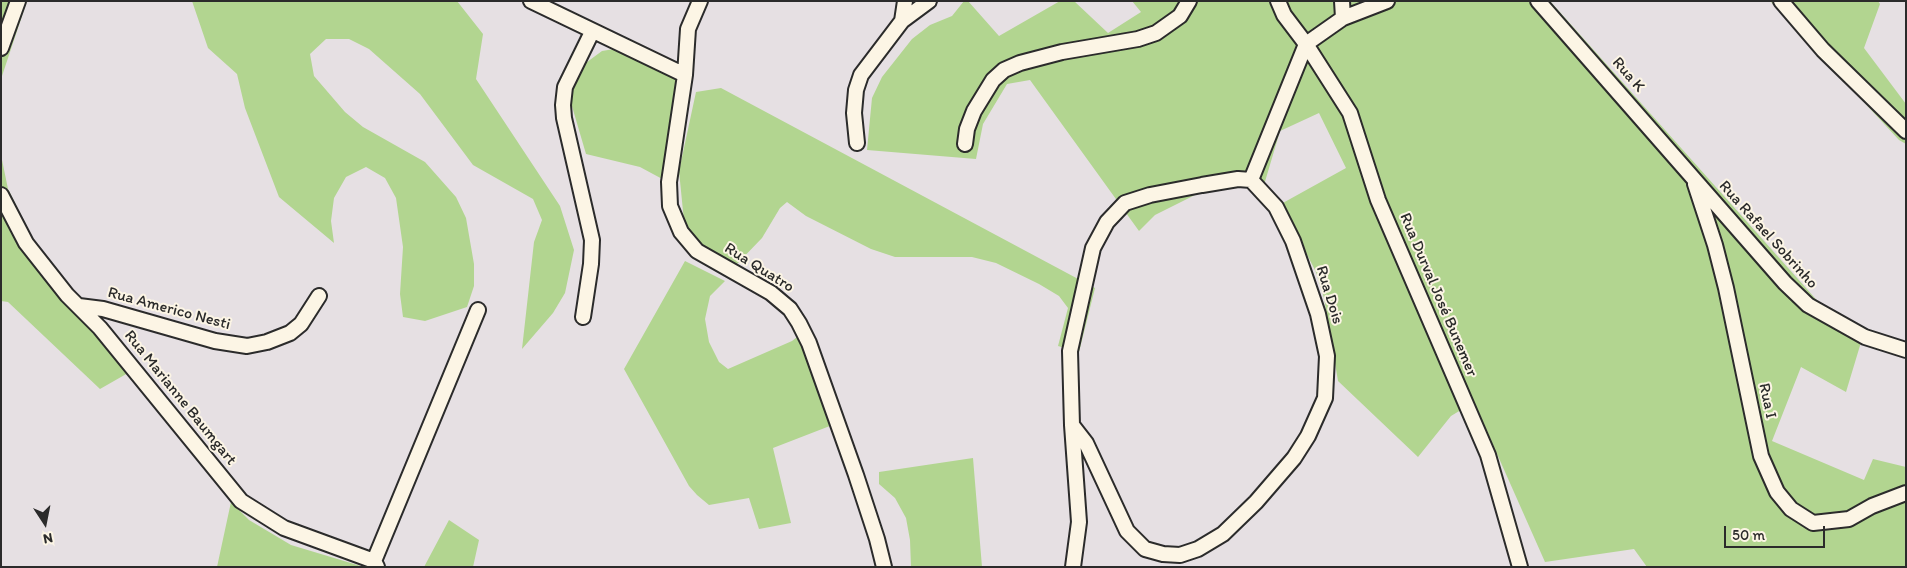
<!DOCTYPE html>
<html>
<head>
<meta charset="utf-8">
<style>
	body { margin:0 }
	#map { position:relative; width:1907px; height:568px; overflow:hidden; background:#e6e0e3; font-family:Itim,sans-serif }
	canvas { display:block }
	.frame { position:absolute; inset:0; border:2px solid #2b2b2b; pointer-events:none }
	.north { position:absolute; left:20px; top:498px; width:50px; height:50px; -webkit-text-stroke:4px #fcf5e5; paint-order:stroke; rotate:169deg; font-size:14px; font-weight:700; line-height:20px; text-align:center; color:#2b2b2b }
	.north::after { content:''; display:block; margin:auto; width:18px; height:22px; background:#2b2b2b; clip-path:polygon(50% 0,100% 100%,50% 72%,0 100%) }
	.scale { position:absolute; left:1724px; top:526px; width:101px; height:22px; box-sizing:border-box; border:2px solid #2b2b2b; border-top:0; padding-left:6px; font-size:15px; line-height:18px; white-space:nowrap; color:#2b2b2b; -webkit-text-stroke:4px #fcf5e5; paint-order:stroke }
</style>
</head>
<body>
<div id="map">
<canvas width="1907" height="568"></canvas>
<div class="frame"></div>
<div class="north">N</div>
<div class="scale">50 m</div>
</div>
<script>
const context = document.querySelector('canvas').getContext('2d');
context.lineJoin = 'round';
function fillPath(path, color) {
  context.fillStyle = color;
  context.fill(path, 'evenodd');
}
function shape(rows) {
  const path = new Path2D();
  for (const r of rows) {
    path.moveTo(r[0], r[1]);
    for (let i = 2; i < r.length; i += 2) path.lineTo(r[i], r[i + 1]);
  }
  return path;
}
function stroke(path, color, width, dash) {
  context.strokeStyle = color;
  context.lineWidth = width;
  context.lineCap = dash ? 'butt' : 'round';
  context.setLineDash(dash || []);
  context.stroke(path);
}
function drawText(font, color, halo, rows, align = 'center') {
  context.font = font + ' Itim,sans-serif';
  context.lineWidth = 4;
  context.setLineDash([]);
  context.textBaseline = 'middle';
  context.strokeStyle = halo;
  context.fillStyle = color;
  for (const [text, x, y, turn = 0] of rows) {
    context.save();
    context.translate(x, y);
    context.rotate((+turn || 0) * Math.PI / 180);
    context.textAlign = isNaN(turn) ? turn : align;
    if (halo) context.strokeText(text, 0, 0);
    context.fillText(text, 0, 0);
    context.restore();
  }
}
const green = shape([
	[1,1,27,1,1,79],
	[192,1,457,1,483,34,476,79,560,206,574,250,565,293,553,313,522,349,534,242,542,220,533,199,473,165,420,94,369,49,349,39,326,39,310,54,314,76,345,112,363,127,425,162,456,197,466,218,474,264,474,286,467,307,425,321,403,317,400,294,403,247,396,198,385,178,366,167,346,177,334,198,331,221,334,243,279,197,245,108,237,74,208,48],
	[964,1,968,1,999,36,1060,1,1074,1,1108,33,1141,12,1132,1,1550,1,1822,306,1862,339,1846,392,1801,367,1772,441,1864,480,1873,459,1906,467,1906,567,1647,567,1634,549,1545,562,1474,402,1451,416,1418,457,1338,381,1324,298,1316,272,1281,204,1346,168,1319,113,1280,131,1264,185,1242,183,1197,194,1155,215,1139,231,1030,80,1007,84,983,124,976,159,867,150,872,98,882,77,912,39,930,25,952,16],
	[1770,1,1878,1,1880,4,1864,48,1906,104,1906,144,1899,140],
	[614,49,635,50,665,68,682,84,666,181,640,167,586,154,569,96,575,74,583,65,602,51],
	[721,88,1095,288,1079,352,1058,346,1068,308,1059,296,1039,284,996,263,972,257,895,257,871,249,806,216,787,202,780,208,762,238,736,265,715,255,696,240,684,221,679,171,696,92],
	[1,155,8,189,33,239,128,373,100,389,8,302,1,301],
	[685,261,725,281,710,296,705,319,709,342,719,362,728,369,792,341,801,334,835,424,773,448,791,523,759,529,749,498,709,505,697,495,689,486,624,369],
	[973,458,982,567,911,567,910,540,906,518,895,498,879,484,879,472],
	[231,502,249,520,291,545,364,567,217,567],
	[449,520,479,540,473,567,424,567]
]);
const street = shape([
	[531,1,685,75],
	[700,1,688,29,685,75,669,182,670,206,681,232,697,251,771,293,790,309,799,323,809,343,856,475,877,539,884,567],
	[1278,1,1284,15,1306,44,1350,113,1378,200,1488,455,1520,567],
	[1342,1,1343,18],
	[1538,1,1785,283,1808,305,1865,337,1906,350],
	[1781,1,1823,50,1906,131],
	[902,21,929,1],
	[1306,44,1343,18,1387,1],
	[1,48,18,1],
	[857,143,854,113,856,90,861,75,902,21,905,1],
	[965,144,967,129,974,111,993,80,1004,70,1020,63,1062,52,1138,39,1156,33,1180,16,1189,1],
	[1251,180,1306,44],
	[1695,184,1715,245,1726,288,1761,456,1777,492,1791,509,1813,523,1849,519,1872,506,1906,493],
	[1,195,26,243,67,295,100,328,241,501,284,528,374,561,377,567],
	[79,306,103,309,215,341,247,346,267,342,290,333,301,324,319,296],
	[583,317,591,264,592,240,564,118,563,105,565,87,592,32],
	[1072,425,1086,443,1127,531,1145,549,1163,554,1180,555,1198,549,1223,534,1256,502,1294,458,1308,436,1325,398,1327,356,1318,314,1293,241,1276,207,1251,180,1238,179,1202,185,1150,195,1125,203,1107,222,1093,248,1070,351,1072,425,1079,522,1073,567],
	[374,561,478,310]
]);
const streetNames = [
	["Rua K",1628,75,49],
	["Rua Rafael Sobrinho",1768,235,48],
	["Rua Quatro",759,268,32],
	["Rua Dois",1329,295,73],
	["Rua Durval José Bunemer",1438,295,67],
	["Rua Americo Nesti",169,309,15],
	["Rua Marianne Baumgart",180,398,51],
	["Rua I",1767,401,78]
];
fillPath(green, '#b2d590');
stroke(street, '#2b2b2b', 18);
stroke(street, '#fcf5e5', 14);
drawText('16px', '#2b2b2b', '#fcf5e5', streetNames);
</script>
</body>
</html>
